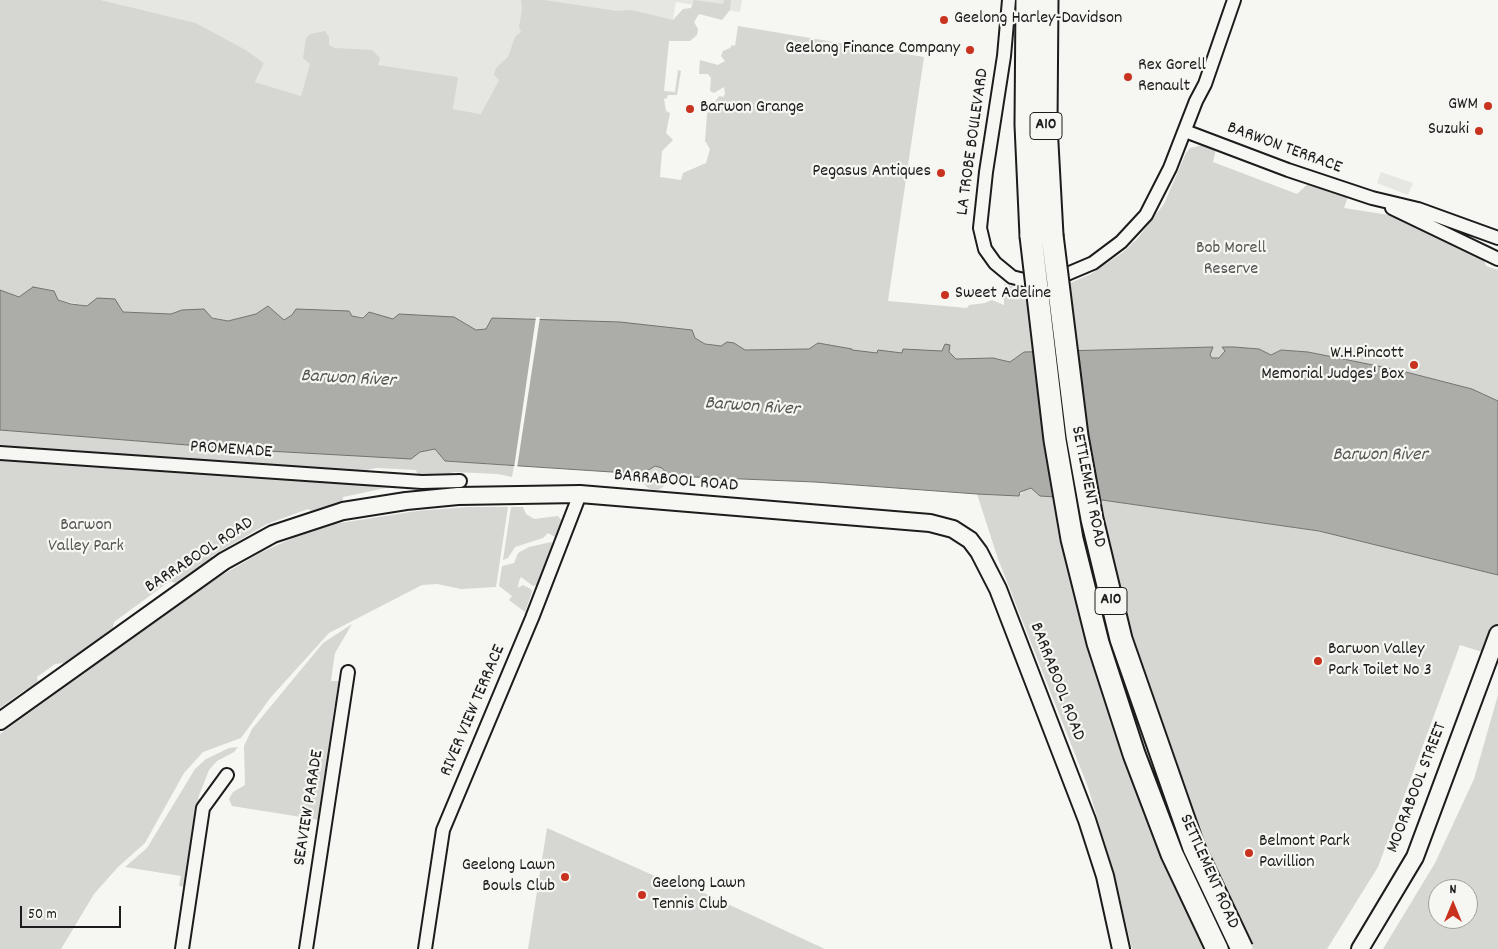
<!DOCTYPE html>
<html>
<head>
<meta charset="utf-8">
<style>
	body { margin:0 }
	#map { position:relative; width:1498px; height:949px; overflow:hidden; background:#f6f6f2; font-family:Dekko,sans-serif }
	canvas { display:block }
	.north { position:absolute; left:1428px; top:879px; width:50px; height:50px; box-sizing:border-box; background:#f6f6f2; border:1px solid #9f9f9c; border-radius:50%; rotate:0deg; font-size:14px; font-weight:700; line-height:20px; text-align:center; color:#1c1c1c }
	.north::after { content:''; display:block; margin:auto; width:18px; height:22px; background:#c8321e; clip-path:polygon(50% 0,100% 100%,50% 72%,0 100%) }
	.scale { position:absolute; left:20px; top:906px; width:101px; height:22px; box-sizing:border-box; border:2px solid #1c1c1c; border-top:0; padding-left:6px; font-size:15px; line-height:18px; white-space:nowrap; color:#1c1c1c; -webkit-text-stroke:4px #f6f6f2; paint-order:stroke }
</style>
</head>
<body>
<div id="map">
<canvas width="1498" height="949"></canvas>
<div class="north">N</div>
<div class="scale">50 m</div>
</div>
<script>
const context = document.querySelector('canvas').getContext('2d');
context.lineJoin = 'round';
function fillPath(path, color) {
  context.fillStyle = color;
  context.fill(path, 'evenodd');
}
function shape(rows) {
  const path = new Path2D();
  for (const r of rows) {
    if (r.length === 3) {
      path.moveTo(r[0] + r[2], r[1]);
      path.arc(r[0], r[1], r[2], 0, 2 * Math.PI);
      continue;
    }
    path.moveTo(r[0], r[1]);
    for (let i = 2; i < r.length; i += 2) path.lineTo(r[i], r[i + 1]);
  }
  return path;
}
function stroke(path, color, width, dash) {
  context.strokeStyle = color;
  context.lineWidth = width;
  context.lineCap = dash ? 'butt' : 'round';
  context.setLineDash(dash || []);
  context.stroke(path);
}
function drawText(font, color, halo, rows, align = 'center') {
  context.font = font + ' Dekko,sans-serif';
  context.lineWidth = 4.5;
  context.setLineDash([]);
  context.textBaseline = 'middle';
  context.strokeStyle = halo;
  context.fillStyle = color;
  for (const [text, x, y, turn = 0] of rows) {
    context.save();
    context.translate(x, y);
    context.rotate((+turn || 0) * Math.PI / 180);
    context.textAlign = isNaN(turn) ? turn : align;
    if (halo) context.strokeText(text, 0, 0);
    context.fillText(text, 0, 0);
    context.restore();
  }
}
const built = shape([
	[101,0,525,0,520,38,482,114,453,109,457,77,313,56,301,96,255,82,264,63,246,50,196,23],
	[544,0,742,0,740,12,676,2,673,20],
	[1381,172,1413,183,1408,195,1377,183]
]);
const green = shape([
	[0,0,101,0,196,23,246,50,264,63,255,82,301,96,310,64,303,58,306,39,310,34,325,31,329,37,329,45,335,48,372,50,380,58,378,65,458,77,453,109,481,114,499,80,494,75,496,68,508,57,515,37,521,32,519,27,522,10,521,0,545,0,617,11,631,10,673,20,683,9,691,8,694,0,723,4,724,0,731,0,730,10,722,20,699,14,694,22,698,29,697,35,690,41,669,41,664,91,675,92,678,70,681,71,677,95,668,95,667,98,664,99,666,111,670,113,666,133,673,140,662,151,660,177,681,180,683,173,706,163,710,149,705,141,707,114,719,96,723,97,725,94,724,87,714,93,710,91,711,78,708,74,699,74,700,60,718,65,725,61,721,56,723,51,730,48,732,45,735,46,738,26,924,57,888,301,967,308,969,305,985,303,992,300,1004,305,1004,284,1024,290,1068,284,1091,274,1122,253,1137,239,1164,204,1186,153,1190,148,1203,145,1216,149,1213,162,1297,194,1310,182,1349,194,1344,208,1402,217,1483,257,1486,266,1498,270,1498,401,1472,389,1398,370,1308,352,1281,350,1271,355,1259,349,1223,347,1225,351,1220,358,1212,358,1210,355,1213,347,1024,352,1010,362,993,358,956,359,951,356,945,344,941,355,920,357,809,349,745,350,734,343,721,346,705,344,695,338,476,330,454,317,393,319,352,316,292,315,284,320,268,306,256,314,228,321,182,310,171,314,123,312,115,299,87,306,58,300,19,297,0,290],
	[0,430,250,450,420,452,435,449,445,461,514,466,512,477,498,474,454,472,447,475,343,497,342,506,315,513,308,509,267,524,212,556,211,561,184,580,175,583,170,581,114,622,112,631,64,663,55,664,37,677,38,683,32,688,25,690,0,708],
	[376,468,416,470,418,476,358,472],
	[655,478,12],
	[1026,488,1032,488,1040,496,1102,500,1319,531,1498,575,1498,657,1460,645,1378,867,1327,949,1132,949,1115,877,1088,787,998,559,977,494,1019,496],
	[467,507,508,507,496,587,461,589,437,584,422,585,329,633,271,697,241,738,203,752,184,773,145,843,118,867,94,894,61,949,0,949,0,734,178,606,219,577,260,553,295,537,334,524,417,511],
	[511,507,523,507,526,514,534,519,558,516,562,521,559,533,555,537,548,533,543,538,515,547,508,558,503,560],
	[551,542,553,544,538,585,533,586,521,577,519,581,518,588,523,585,531,589,532,592,525,612,509,600,512,596,499,586,502,566,514,563,518,553,529,547],
	[352,624,335,653,334,659,331,681,339,681,340,685,338,701,334,707,327,765,330,774,320,820,232,806,229,799,233,792,245,785,244,746,252,729,323,643],
	[1498,695,1498,949,1383,949,1435,863,1474,779],
	[1438,889,1468,889,1468,919,1438,919],
	[238,747,234,752,217,761,209,770,198,798,201,802,188,887,179,886,181,876,125,867,147,848,195,769,206,759,229,748],
	[547,828,675,885,679,882,693,888,825,949,528,949]
]);
const water = shape([
	[33,287,54,291,58,300,71,304,87,306,97,298,115,299,123,312,171,314,182,310,204,309,212,318,228,321,256,314,268,306,284,320,292,315,296,309,349,311,352,316,363,318,369,312,393,319,399,314,454,317,476,330,486,329,492,318,620,322,692,330,695,338,705,344,721,346,727,342,734,343,745,350,809,349,818,343,852,349,852,350,877,353,878,350,902,353,903,349,942,351,945,344,950,345,949,352,956,359,993,358,1010,362,1024,352,1213,347,1210,355,1212,358,1219,358,1225,351,1222,347,1234,347,1259,349,1271,355,1281,350,1308,352,1398,370,1472,389,1498,401,1498,575,1319,531,1102,500,1040,496,1031,488,1020,492,1019,496,977,494,815,482,669,476,662,468,655,466,642,474,445,461,435,449,420,452,411,459,250,450,0,430,0,290,19,297,33,287]
]);
const pier = shape([
	[536,317,540,317,517,468,514,468]
]);
const minor = shape([
	[1009,0,1004,56,986,172,980,228,985,249,995,263,1012,277,1032,282,1060,277,1093,263,1121,242,1146,215,1170,168,1196,101,1205,84,1234,0],
	[1185,131,1288,170,1372,198,1418,209,1498,238],
	[1392,208,1498,259],
	[0,453,422,482,460,481],
	[182,949,203,808,227,775],
	[306,949,348,672],
	[425,949,443,830,532,618,580,494]
]);
const tertiary = shape([
	[0,721,224,561,273,534,343,511,406,501,458,496,580,494,930,523,953,529,970,540,979,552,998,589,1087,820,1105,876,1121,949],
	[1360,949,1415,857,1498,634]
]);
const trunk = shape([
	[1027,0,1026,125,1031,236],
	[1047,0,1046,125,1052,235]
]);
const trunkBridge = shape([
	[1052,235,1077,436,1092,519,1121,639,1194,848,1242,949],
	[1031,236,1055,440,1072,539,1098,643,1134,754,1172,854,1217,949]
]);
const markers = [
	[944,20,5,"#c8321e"],
	[970,50,5,"#c8321e"],
	[1128,77,5,"#c8321e"],
	[1488,106,5,"#c8321e"],
	[690,109,5,"#c8321e"],
	[1479,131,5,"#c8321e"],
	[941,173,5,"#c8321e"],
	[945,295,5,"#c8321e"],
	[1414,365,5,"#c8321e"],
	[1318,661,5,"#c8321e"],
	[1249,853,5,"#c8321e"],
	[565,877,5,"#c8321e"],
	[642,895,5,"#c8321e"]
];
const shields = [
	[1046,126,32],
	[1111,601,32]
];
const shieldNames = [
	["A10",1046,126],
	["A10",1111,601]
];
const poiNames = [
	["Geelong Harley-Davidson",954,20],
	["Geelong Finance Company",960,50,"right"],
	["Rex Gorell",1138,67],
	["Renault",1138,88],
	["GWM",1478,106,"right"],
	["Barwon Grange",700,109],
	["Suzuki",1469,131,"right"],
	["Pegasus Antiques",931,173,"right"],
	["Sweet Adeline",955,295],
	["W.H.Pincott",1404,355,"right"],
	["Memorial Judges' Box",1404,376,"right"],
	["Barwon Valley",1328,651],
	["Park Toilet No 3",1328,672],
	["Belmont Park",1259,843],
	["Pavillion",1259,864],
	["Geelong Lawn",555,867,"right"],
	["Bowls Club",555,888,"right"],
	["Geelong Lawn",652,885],
	["Tennis Club",652,906]
];
const streetNames = [
	["LA TROBE BOULEVARD",974,142,-82],
	["BARWON TERRACE",1284,149,20],
	["PROMENADE",231,451,4],
	["BARRABOOL ROAD",676,482,5],
	["SETTLEMENT ROAD",1087,487,79],
	["BARRABOOL ROAD",200,556,-33],
	["BARRABOOL ROAD",1056,682,69],
	["RIVER VIEW TERRACE",474,711,-67],
	["MOORABOOL STREET",1418,788,-69],
	["SEAVIEW PARADE",310,808,-81],
	["SETTLEMENT ROAD",1208,872,66]
];
const parkNames = [
	["Bob Morell",1231,250],
	["Reserve",1231,271],
	["Barwon",86,527],
	["Valley Park",86,548]
];
const waterNames = [
	["Barwon River",348,380,3],
	["Barwon River",752,408,4],
	["Barwon River",1380,456]
];
fillPath(built, '#e6e6e2');
fillPath(green, '#d6d6d2');
fillPath(water, '#acaca9');
stroke(water, '#727271', 1);
fillPath(pier, '#f6f6f2');
stroke(minor, '#1c1c1c', 16);
stroke(tertiary, '#1c1c1c', 20);
stroke(trunk, '#1c1c1c', 25);
stroke(minor, '#f6f6f2', 12);
stroke(tertiary, '#f6f6f2', 16);
stroke(trunk, '#f6f6f2', 21);
stroke(trunkBridge, '#1c1c1c', 25, []);
stroke(trunkBridge, '#f6f6f2', 21);
for (const [x, y, r, color] of markers) {
  const dot = new Path2D();
  dot.arc(x, y, r, 0, 2 * Math.PI);
  context.fillStyle = color;
  context.fill(dot);
  stroke(dot, '#f6f6f2', 2);
}
for (const [x, y, w] of shields) {
  const box = new Path2D();
  box.roundRect(x - w / 2, y - 13.5, w, 27, 4);
  context.fillStyle = '#f6f6f2';
  context.fill(box);
  stroke(box, '#1c1c1c', 1);
}
drawText('bold 16px', '#1c1c1c', null, shieldNames);
drawText('18px', '#1c1c1c', '#f6f6f2', poiNames, 'left');
drawText('18px', '#1c1c1c', '#f6f6f2', streetNames);
drawText('18px', '#545453', '#f6f6f2', parkNames);
drawText('italic 19px', '#565654', '#f6f6f2', waterNames);
</script>
</body>
</html>
